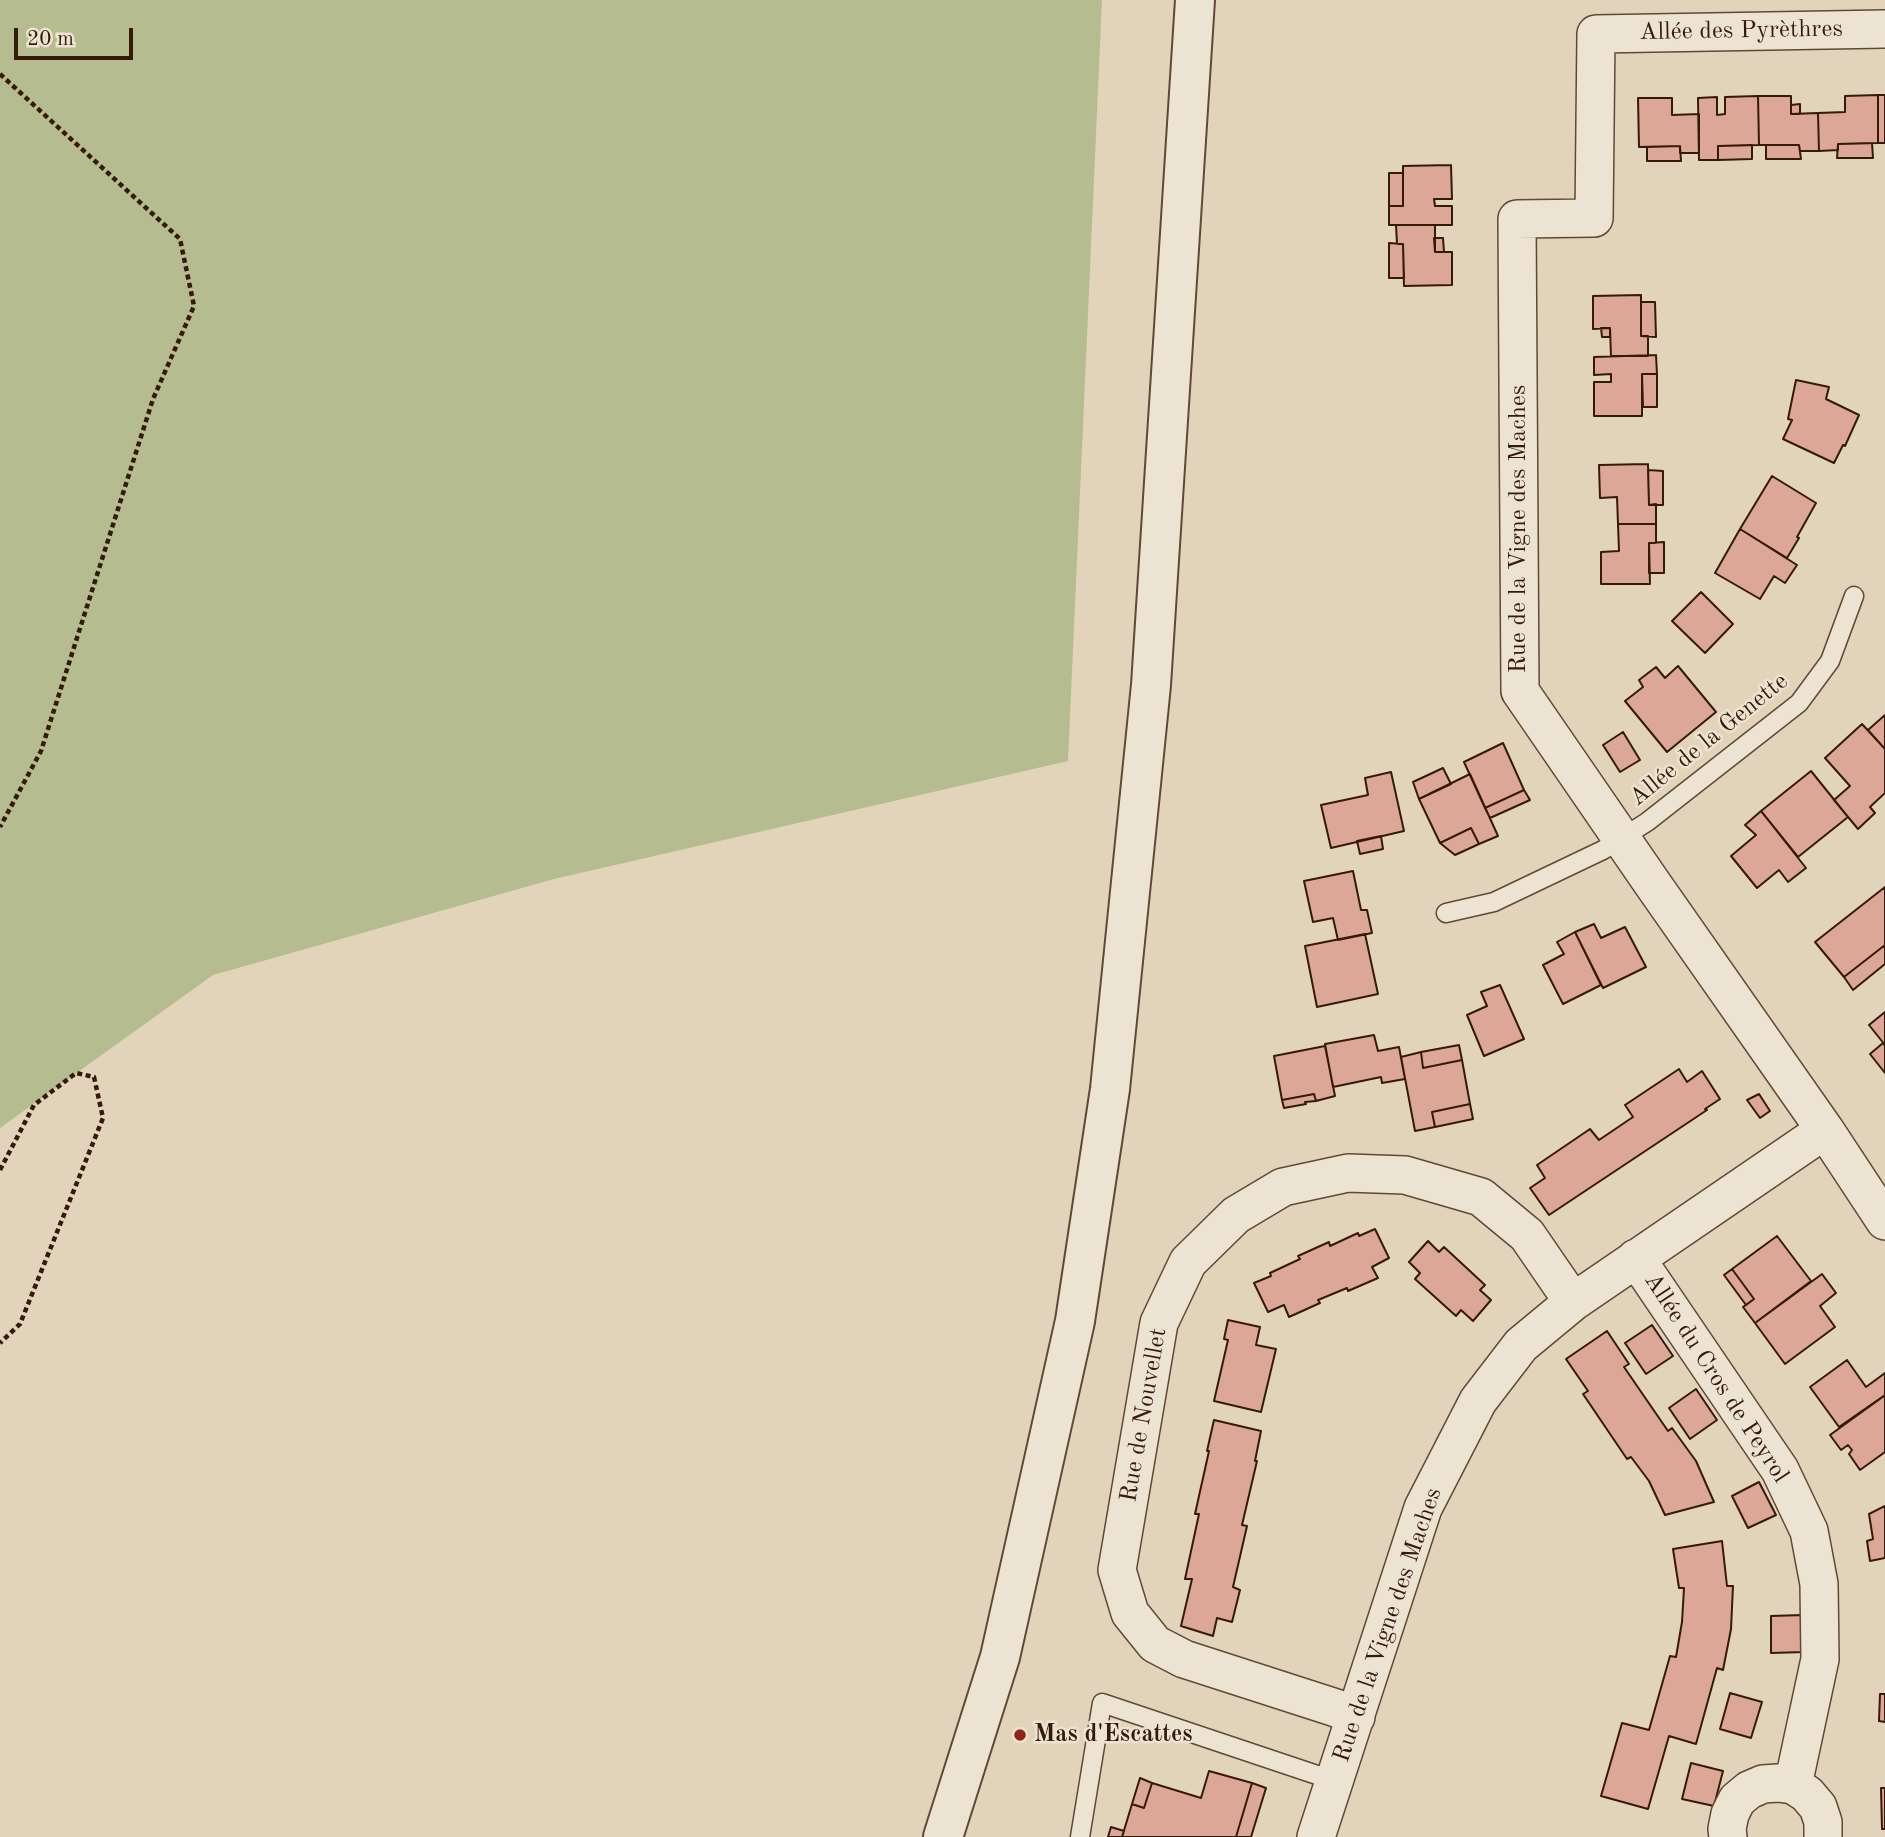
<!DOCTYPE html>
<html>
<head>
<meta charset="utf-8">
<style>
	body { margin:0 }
	#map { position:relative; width:1885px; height:1837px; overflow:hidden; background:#e2d4ba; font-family:"Old Standard TT",serif }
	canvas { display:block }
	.scale { position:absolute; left:14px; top:28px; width:119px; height:32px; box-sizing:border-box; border:4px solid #361a09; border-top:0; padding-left:9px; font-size:21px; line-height:24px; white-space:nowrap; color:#361a09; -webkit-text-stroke:5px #ece3d2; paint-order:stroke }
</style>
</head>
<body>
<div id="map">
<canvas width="1885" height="1837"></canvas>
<div class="scale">20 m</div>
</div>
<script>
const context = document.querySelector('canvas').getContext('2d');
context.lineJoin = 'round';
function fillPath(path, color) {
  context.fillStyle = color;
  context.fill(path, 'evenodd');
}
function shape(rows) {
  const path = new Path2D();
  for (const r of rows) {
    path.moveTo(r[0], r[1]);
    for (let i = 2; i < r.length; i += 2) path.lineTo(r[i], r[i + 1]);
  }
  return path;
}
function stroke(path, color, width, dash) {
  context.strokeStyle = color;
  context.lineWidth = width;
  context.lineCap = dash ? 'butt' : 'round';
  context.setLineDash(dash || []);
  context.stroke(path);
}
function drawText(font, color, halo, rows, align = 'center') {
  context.font = font + ' "Old Standard TT",serif';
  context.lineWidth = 5;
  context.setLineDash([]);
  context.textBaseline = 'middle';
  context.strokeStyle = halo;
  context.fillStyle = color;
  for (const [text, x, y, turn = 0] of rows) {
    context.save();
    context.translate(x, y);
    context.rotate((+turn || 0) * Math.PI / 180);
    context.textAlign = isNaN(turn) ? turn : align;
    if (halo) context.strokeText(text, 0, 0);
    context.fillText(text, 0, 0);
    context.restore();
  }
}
const green = shape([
	[0,0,1102,0,1068,761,554,879,213,975,0,1128]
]);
const building = shape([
	[1878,95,1878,143,1838,144,1838,150,1819,151,1818,113,1845,112,1845,96,1878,95],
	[1878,95,1885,95,1885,143,1878,143,1878,95],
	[1758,96,1759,145,1718,146,1718,160,1699,160,1698,98,1717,97,1717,115,1725,114,1725,97,1758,96],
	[1758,96,1791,96,1791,114,1818,113,1819,151,1800,151,1799,145,1759,145,1758,96],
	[1638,98,1672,98,1672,115,1699,114,1699,153,1680,153,1680,146,1639,147,1638,98],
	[1800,104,1800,114,1791,114,1791,105,1800,104],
	[1872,143,1873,158,1837,158,1838,144,1872,143],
	[1752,145,1752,159,1718,160,1718,146,1752,145],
	[1766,145,1799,145,1801,159,1766,159,1766,145],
	[1680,146,1681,161,1647,161,1647,147,1680,146],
	[1451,165,1452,199,1434,199,1435,206,1452,206,1452,225,1389,225,1389,206,1403,206,1403,166,1451,165],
	[1389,173,1403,173,1403,206,1389,206,1389,173],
	[1396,225,1435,225,1435,252,1452,252,1452,285,1404,286,1403,244,1397,244,1396,225],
	[1434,238,1443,238,1444,252,1435,252,1434,238],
	[1389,243,1403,244,1404,278,1389,278,1389,243],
	[1641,295,1641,336,1648,336,1648,356,1611,356,1610,328,1593,329,1593,296,1641,295],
	[1641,302,1655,302,1656,337,1641,336,1641,302],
	[1601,328,1610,328,1610,337,1602,337,1601,328],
	[1656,355,1657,374,1642,374,1642,416,1594,416,1594,382,1611,382,1611,374,1594,375,1594,357,1656,355],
	[1642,374,1657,374,1657,407,1643,407,1642,374],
	[1796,380,1829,387,1826,399,1859,415,1845,446,1843,445,1834,463,1783,439,1792,420,1788,419,1796,380],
	[1648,464,1649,505,1656,504,1656,524,1618,524,1617,497,1600,498,1599,465,1648,464],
	[1648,470,1663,471,1663,505,1649,505,1648,470],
	[1772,476,1816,503,1797,537,1799,538,1787,558,1740,529,1772,476],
	[1618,524,1656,524,1656,543,1649,543,1650,584,1601,584,1601,552,1619,551,1618,524],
	[1740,529,1797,565,1785,583,1774,576,1760,599,1715,573,1740,529],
	[1664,542,1664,573,1649,573,1649,543,1664,542],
	[1701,592,1733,624,1705,653,1672,621,1701,592],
	[1678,666,1716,712,1667,752,1625,701,1643,687,1639,680,1656,667,1665,678,1678,666],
	[1885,715,1885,749,1868,730,1885,715],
	[1862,724,1885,749,1885,793,1870,807,1875,813,1858,829,1834,800,1850,786,1825,758,1862,724],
	[1623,732,1640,760,1620,772,1603,745,1623,732],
	[1503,743,1524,790,1485,808,1464,762,1503,743],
	[1443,768,1451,784,1419,799,1413,782,1443,768],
	[1811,771,1848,817,1798,857,1761,811,1811,771],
	[1391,772,1404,831,1331,848,1321,805,1368,795,1365,778,1391,772],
	[1470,774,1498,836,1479,844,1471,828,1440,843,1419,799,1470,774],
	[1524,790,1530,800,1490,818,1485,808,1524,790],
	[1761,811,1806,868,1788,882,1779,870,1757,888,1731,856,1756,835,1745,825,1761,811],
	[1471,828,1479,844,1455,855,1440,843,1471,828],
	[1381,836,1383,849,1360,854,1357,841,1381,836],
	[1353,871,1361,910,1367,910,1372,933,1338,940,1333,918,1313,922,1304,881,1353,871],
	[1885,887,1885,945,1844,977,1815,942,1885,887],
	[1594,924,1601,938,1625,927,1646,967,1603,988,1575,932,1594,924],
	[1575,932,1601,985,1563,1004,1543,965,1564,954,1557,942,1575,932],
	[1365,934,1378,994,1317,1007,1305,946,1365,934],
	[1885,945,1885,964,1853,990,1844,977,1885,945],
	[1500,985,1524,1039,1484,1056,1467,1015,1487,1006,1481,992,1500,985],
	[1885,1012,1885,1045,1869,1025,1885,1012],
	[1374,1035,1378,1051,1399,1047,1405,1079,1382,1083,1381,1077,1333,1087,1325,1044,1374,1035],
	[1883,1043,1885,1046,1885,1073,1870,1054,1883,1043],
	[1459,1045,1462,1060,1423,1068,1421,1052,1459,1045],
	[1325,1046,1335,1096,1316,1101,1314,1094,1282,1100,1274,1056,1325,1046],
	[1421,1052,1423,1068,1462,1060,1470,1104,1432,1112,1435,1127,1415,1131,1401,1057,1421,1052],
	[1679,1069,1687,1082,1702,1071,1720,1099,1705,1109,1707,1110,1549,1215,1530,1188,1545,1178,1537,1165,1590,1129,1599,1140,1633,1117,1625,1105,1679,1069],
	[1314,1094,1316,1101,1305,1102,1306,1104,1284,1108,1282,1100,1314,1094],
	[1759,1094,1770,1111,1760,1118,1747,1100,1759,1094],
	[1470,1104,1473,1119,1435,1127,1432,1112,1470,1104],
	[1375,1229,1389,1258,1372,1267,1378,1278,1348,1291,1347,1288,1318,1300,1320,1303,1289,1317,1284,1305,1268,1312,1254,1283,1271,1276,1270,1273,1300,1259,1298,1256,1329,1242,1330,1246,1358,1233,1359,1236,1375,1229],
	[1777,1236,1811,1281,1755,1323,1743,1307,1754,1299,1732,1269,1777,1236],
	[1428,1241,1439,1252,1444,1247,1485,1285,1480,1290,1491,1300,1473,1321,1461,1310,1456,1316,1415,1279,1420,1273,1409,1262,1428,1241],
	[1732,1269,1754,1299,1746,1305,1724,1275,1732,1269],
	[1822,1274,1836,1293,1820,1306,1835,1327,1785,1364,1755,1323,1822,1274],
	[1228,1320,1260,1327,1256,1345,1276,1349,1261,1412,1214,1401,1228,1340,1224,1339,1228,1320],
	[1652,1325,1673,1356,1646,1374,1625,1343,1652,1325],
	[1607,1331,1629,1364,1624,1367,1668,1431,1672,1428,1696,1461,1714,1502,1665,1515,1649,1481,1631,1457,1627,1459,1583,1394,1588,1391,1566,1359,1607,1331],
	[1847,1360,1866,1387,1885,1373,1885,1395,1839,1427,1810,1387,1847,1360],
	[1696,1389,1717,1420,1690,1439,1669,1408,1696,1389],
	[1884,1396,1885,1398,1885,1452,1860,1470,1849,1454,1852,1450,1848,1445,1841,1450,1830,1435,1884,1396],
	[1214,1420,1261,1431,1255,1461,1257,1461,1242,1525,1247,1526,1233,1587,1240,1590,1232,1622,1217,1618,1213,1636,1181,1626,1192,1579,1185,1579,1199,1514,1195,1514,1209,1451,1207,1451,1214,1420],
	[1759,1482,1776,1515,1748,1528,1732,1496,1759,1482],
	[1885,1506,1885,1558,1870,1561,1867,1541,1873,1539,1869,1514,1885,1506],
	[1722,1541,1727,1586,1733,1586,1731,1629,1723,1670,1717,1668,1696,1744,1669,1736,1648,1809,1601,1796,1622,1723,1649,1730,1670,1656,1676,1657,1682,1622,1684,1588,1679,1588,1673,1549,1722,1541],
	[1803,1615,1804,1652,1771,1653,1771,1616,1803,1615],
	[1730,1693,1762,1702,1751,1738,1720,1729,1730,1693],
	[1880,1694,1885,1694,1885,1722,1879,1721,1880,1694],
	[1691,1763,1723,1771,1714,1806,1682,1799,1691,1763],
	[1209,1771,1252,1783,1236,1837,1122,1837,1132,1804,1144,1808,1152,1783,1201,1798,1209,1771],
	[1140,1778,1152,1783,1144,1808,1132,1804,1140,1778],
	[1252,1783,1266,1788,1251,1837,1236,1837,1252,1783],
	[1881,1788,1885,1788,1885,1829,1882,1829,1881,1788],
	[1111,1827,1124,1831,1122,1837,1108,1837,1111,1827]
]);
const path = shape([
	[0,74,180,239,194,306,153,399,41,751,0,827],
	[0,1170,34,1105,76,1073,94,1077,103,1118,20,1324,0,1343]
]);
const service = shape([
	[1446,913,1494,902,1603,850,1647,822,1799,703,1830,661,1854,596],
	[1080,1837,1102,1703,1335,1781]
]);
const minor = shape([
	[1885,29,1596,34,1594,218,1517,219,1520,691,1652,883,1825,1130,1885,1221],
	[1636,1258,1780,1470,1809,1531,1819,1584,1820,1659,1793,1785],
	[1356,1717,1336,1708,1184,1659,1155,1644,1130,1613,1117,1570,1159,1323,1188,1262,1236,1215,1283,1187,1348,1173,1405,1175,1481,1197,1527,1235,1573,1302],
	[1316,1837,1423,1508,1478,1401,1521,1345,1573,1302,1825,1130],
	[1728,1837,1727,1829,1730,1814,1737,1800,1749,1790,1763,1784,1778,1783,1793,1785,1807,1794,1818,1807,1823,1822,1823,1837]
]);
const tertiary = shape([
	[943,1837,1000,1657,1075,1321,1110,1089,1151,685,1195,0]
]);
const markers = [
	[1020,1735,7,"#8f2418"]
];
const streetNames = [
	["Allée des Pyrèthres",1741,31,-1],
	["Rue de la Vigne des Maches",1519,529,-90],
	["Allée de la Genette",1709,740,-39],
	["Allée du Cros de Peyrol",1716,1378,57],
	["Rue de Nouvellet",1144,1415,-80],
	["Rue de la Vigne des Maches",1388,1625,-71]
];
const poiNames = [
	["Mas d'Escattes",1034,1735]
];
fillPath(green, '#b5bc8f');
fillPath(building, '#dda798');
stroke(building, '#361a09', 2);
stroke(service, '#614835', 21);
stroke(minor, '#614835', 40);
stroke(tertiary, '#614835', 42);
stroke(path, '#361a09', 4.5, [5, 3.5]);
stroke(service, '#ece3d2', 18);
stroke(minor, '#ece3d2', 37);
stroke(tertiary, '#ece3d2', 38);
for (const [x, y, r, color] of markers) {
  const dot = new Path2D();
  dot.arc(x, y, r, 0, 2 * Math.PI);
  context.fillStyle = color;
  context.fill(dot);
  stroke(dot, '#ece3d2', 2.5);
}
drawText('24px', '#361a09', '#ece3d2', streetNames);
drawText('bold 24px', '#361a09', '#ece3d2', poiNames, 'left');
</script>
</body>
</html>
